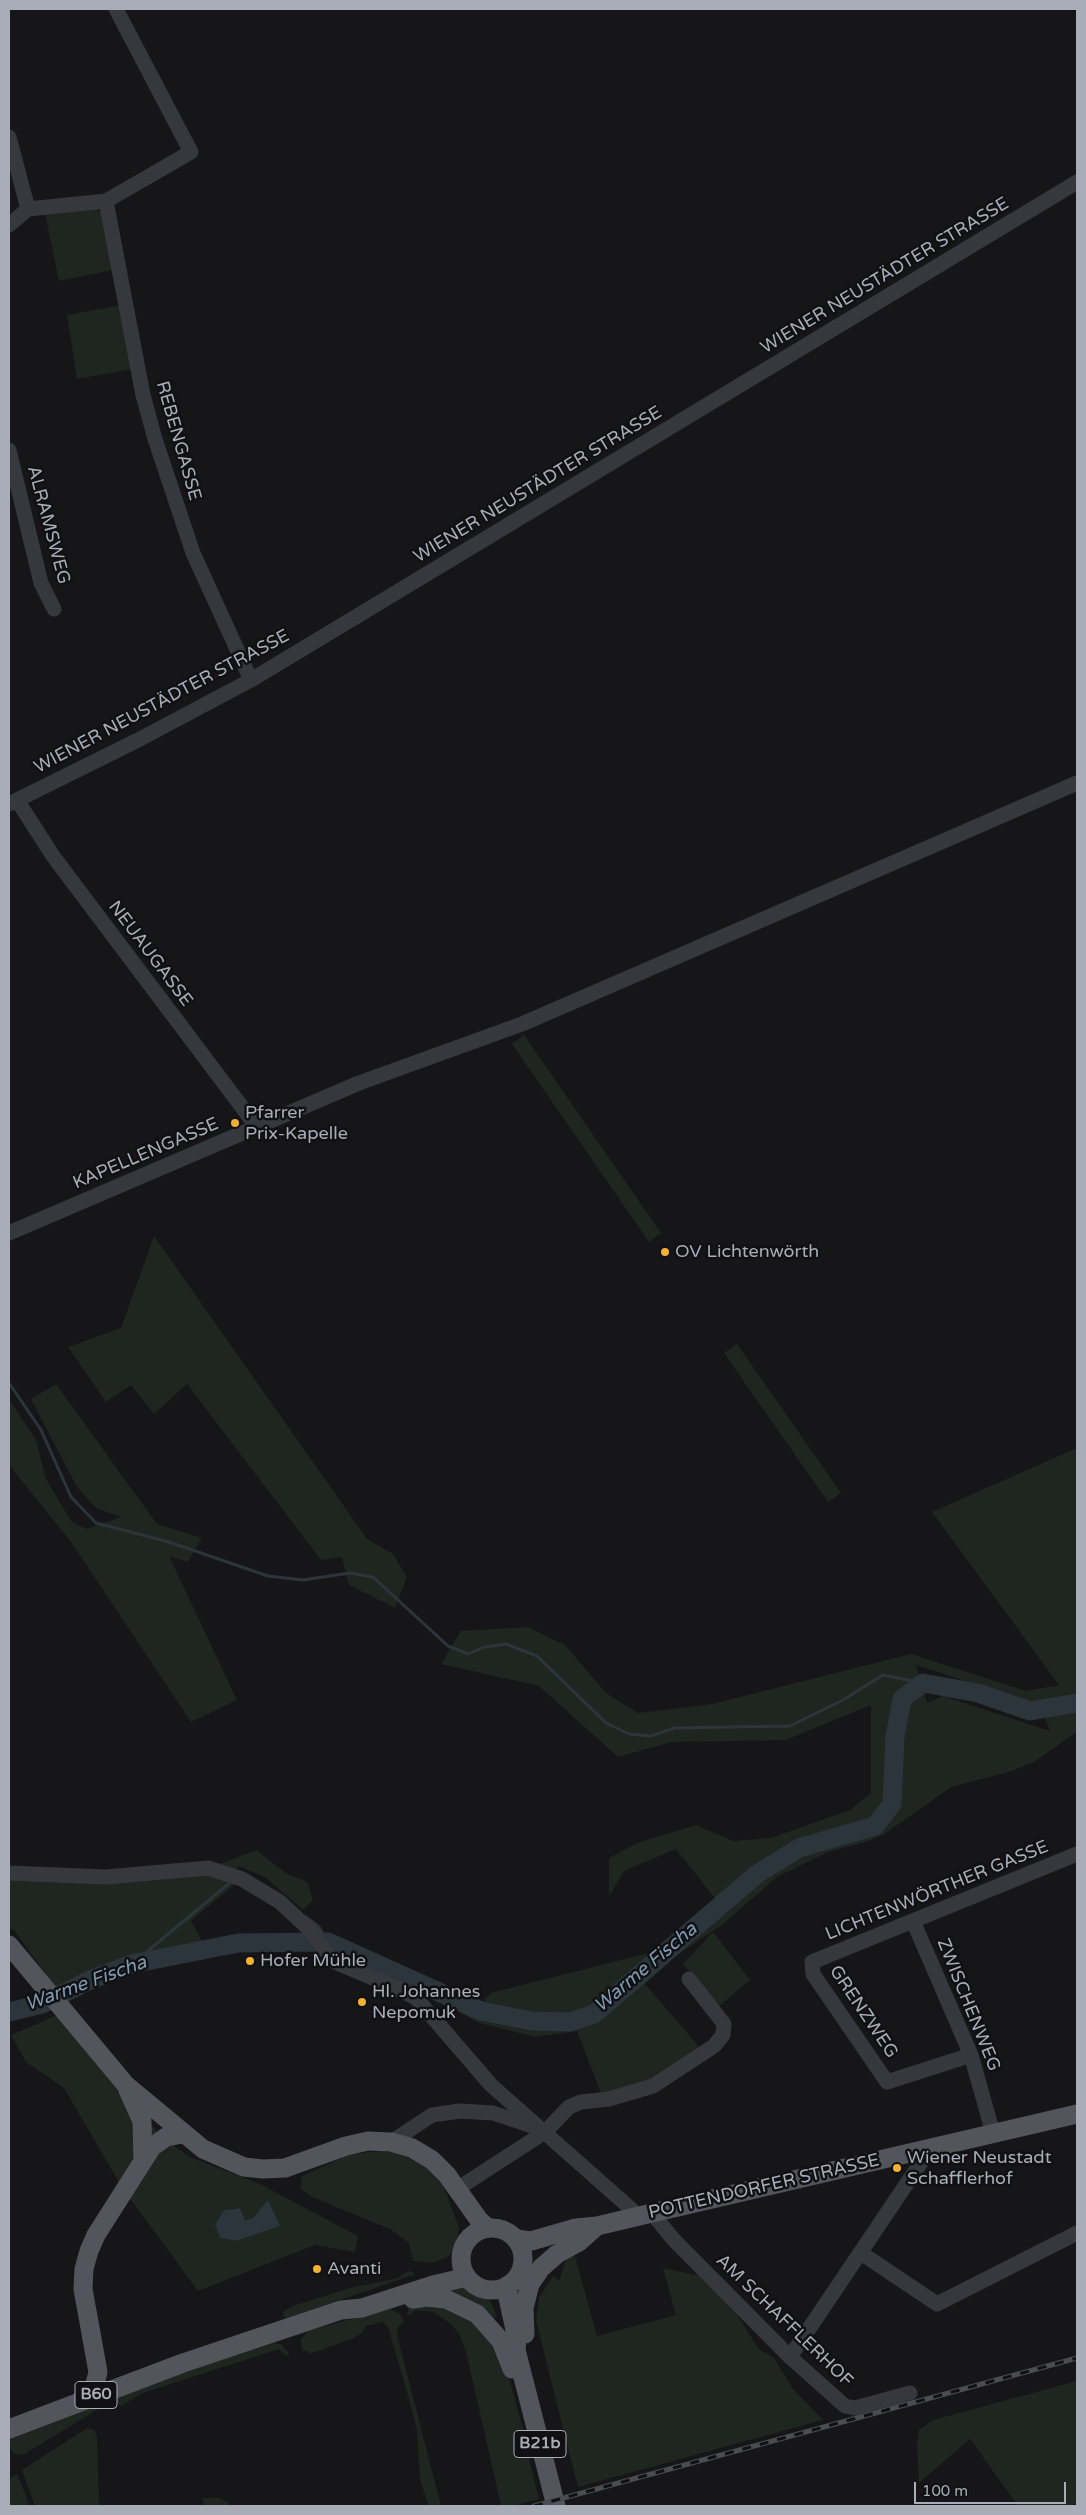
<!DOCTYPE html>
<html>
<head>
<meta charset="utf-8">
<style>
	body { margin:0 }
	#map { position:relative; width:1086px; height:2515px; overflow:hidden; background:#161618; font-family:"Varela Round",sans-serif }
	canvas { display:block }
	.frame { position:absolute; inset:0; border:10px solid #a8adb8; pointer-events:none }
	.scale { position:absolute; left:914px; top:2482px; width:152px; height:22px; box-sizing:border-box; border:2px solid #a8adb8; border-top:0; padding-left:6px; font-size:15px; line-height:18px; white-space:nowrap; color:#a8adb8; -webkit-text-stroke:4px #111113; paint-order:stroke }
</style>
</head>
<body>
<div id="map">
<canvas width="1086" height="2515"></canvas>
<div class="frame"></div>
<div class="scale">100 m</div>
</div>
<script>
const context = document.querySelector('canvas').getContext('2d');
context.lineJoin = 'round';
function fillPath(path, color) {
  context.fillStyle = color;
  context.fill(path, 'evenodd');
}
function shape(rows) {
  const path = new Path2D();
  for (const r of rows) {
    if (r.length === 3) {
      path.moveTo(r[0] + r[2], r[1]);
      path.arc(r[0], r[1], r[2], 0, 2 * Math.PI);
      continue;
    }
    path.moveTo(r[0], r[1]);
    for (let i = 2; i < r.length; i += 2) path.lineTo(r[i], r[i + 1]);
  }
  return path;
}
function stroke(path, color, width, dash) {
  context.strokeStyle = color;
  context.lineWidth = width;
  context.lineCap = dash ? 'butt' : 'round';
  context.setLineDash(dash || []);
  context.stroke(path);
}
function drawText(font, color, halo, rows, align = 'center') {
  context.font = font + ' "Varela Round",sans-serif';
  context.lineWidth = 5;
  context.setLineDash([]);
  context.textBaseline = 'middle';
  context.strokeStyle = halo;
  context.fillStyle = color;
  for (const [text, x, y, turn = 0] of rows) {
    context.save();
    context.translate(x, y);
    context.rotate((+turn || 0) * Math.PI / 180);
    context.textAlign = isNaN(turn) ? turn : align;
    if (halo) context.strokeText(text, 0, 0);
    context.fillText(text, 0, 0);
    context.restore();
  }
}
const green = shape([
	[94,207,105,217,113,270,59,281,45,213],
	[121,305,133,369,77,379,67,315],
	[524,1035,661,1233,649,1242,512,1044],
	[154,1236,367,1539,393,1554,407,1577,395,1608,349,1585,342,1557,321,1560,187,1384,154,1414,131,1385,106,1402,68,1347,121,1328],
	[737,1344,841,1493,828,1502,724,1353],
	[56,1384,157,1524,202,1538,188,1562,169,1556,237,1700,191,1722,71,1542,9,1465,9,1399,36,1440,46,1479,71,1521,86,1529,121,1517,96,1508,77,1487,31,1399],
	[1077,1448,1077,1732,1034,1762,1012,1771,951,1787,883,1835,866,1842,828,1852,777,1877,723,1924,676,1956,645,1984,701,2049,653,2079,618,2090,601,2093,577,2031,535,2037,479,2023,461,2013,482,2003,491,1993,648,1953,717,1901,676,1849,624,1871,609,1896,609,1858,637,1843,696,1825,733,1841,771,1838,850,1810,871,1793,871,1705,786,1740,672,1742,618,1757,539,1686,441,1664,461,1631,528,1627,565,1645,606,1693,638,1713,712,1704,911,1654,1026,1691,1059,1685,932,1512],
	[916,1665,1040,1705,1050,1731,943,1696,927,1703],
	[256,1850,286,1873,307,1882,313,1900,303,1910,265,1877,238,1866,235,1884,191,1921,202,1941,128,1961,55,1987,14,1930,9,1928,9,1868,108,1872,223,1863],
	[713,1932,750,1980,719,2006,683,1964],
	[57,2015,162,2137,190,2157,260,2184,358,2236,355,2252,315,2245,198,2291,123,2189,64,2088,26,2062,11,2035],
	[268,2201,279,2226,236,2241,220,2238,215,2223,224,2210,240,2208,244,2220,253,2218],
	[381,2151,402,2154,426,2167,444,2187,459,2228,456,2244,449,2256,432,2263,413,2261,409,2243,390,2229,312,2197,301,2189,302,2176,351,2154],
	[569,2250,574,2253,597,2336,676,2315,663,2268,701,2276,738,2316,758,2348,774,2358,793,2389,823,2420,578,2487,536,2321,539,2297,553,2276,559,2281],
	[408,2271,414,2272,413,2275,305,2312,286,2318,283,2315,284,2311,296,2305,350,2288,397,2278],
	[469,2285,488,2297,497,2316,491,2320,437,2288],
	[429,2302,482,2325,508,2375,527,2443,525,2443,539,2499,513,2506,498,2506,501,2505,480,2413,466,2352,459,2334,452,2325,434,2312,415,2310,412,2314,407,2315,409,2307],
	[391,2309,400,2314,404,2322,398,2327,397,2335,441,2506,429,2506,420,2479,417,2432,412,2410,388,2327,382,2322,366,2326,362,2333,354,2338,310,2354,308,2351,302,2351,301,2339,309,2330],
	[273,2343,281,2344,290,2355,286,2356,279,2349,143,2393,121,2406,116,2402,108,2403,23,2455,14,2454,9,2446,11,2437,207,2364],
	[1077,2381,1077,2502,1070,2506,1018,2506,970,2439,919,2483,917,2443,919,2430,933,2420],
	[87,2428,94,2430,97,2437,99,2506,35,2506,22,2470],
	[17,2474,26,2496,29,2506,9,2506,9,2479],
	[202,2498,218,2498,226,2501,231,2506,204,2506]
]);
const water = shape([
	[268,2200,280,2226,236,2241,220,2238,215,2224,224,2210,240,2208,245,2220,253,2218]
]);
const stream = shape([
	[9,1383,41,1430,71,1497,96,1523,169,1542,268,1576,303,1580,350,1573,373,1577,448,1646,468,1654,484,1647,506,1644,537,1656,606,1723,629,1734,651,1736,674,1728,790,1726,843,1700,883,1675,923,1683],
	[306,1917,319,1927,327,1942],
	[132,1964,232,1881]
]);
const river = shape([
	[9,2012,42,2004,90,1980,132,1964,238,1943,328,1942,481,2011,532,2021,570,2022,594,2014,757,1874,799,1848,875,1826,892,1804,895,1737,902,1699,923,1683,978,1693,1030,1711,1077,1703]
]);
const minor = shape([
	[9,137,28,209],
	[106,201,143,395,155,439,193,553,251,680],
	[9,225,28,209,106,201,191,152,116,9],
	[9,450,41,583,54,609],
	[17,800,53,856,257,1127],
	[9,804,140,739,251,680,1077,182],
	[9,1233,359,1083,522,1024,1077,783],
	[9,1873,106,1877,208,1868,242,1879,280,1902,312,1932,326,1953,335,1962,392,1986,416,1998,491,2085,639,2216],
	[913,1921,971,2055,993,2133],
	[971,2055,887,2082,813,1974,812,1962,1077,1854],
	[391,2142,432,2115,460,2111,493,2113,532,2126],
	[457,2189,545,2132,569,2107,581,2102,609,2099,653,2086,714,2046,723,2035,724,2024,689,1979],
	[652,2213,673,2239,790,2357,845,2406,855,2408,910,2393],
	[861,2253,937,2304,1077,2233],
	[790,2357,924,2158,924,2150]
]);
const major = shape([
	[9,1945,126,2085,203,2149,244,2167,263,2169,285,2168,346,2146,368,2141,391,2142,412,2148,432,2160,447,2175,479,2220,488,2228],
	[128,2090,142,2121,143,2158],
	[492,2259,31],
	[516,2239,531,2241,576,2228,597,2226,652,2213,1077,2114],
	[508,2285,508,2298,517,2339,516,2350,556,2506],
	[413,2299,426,2297,446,2299,477,2314,501,2341,512,2369],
	[525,2334,524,2308,530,2284,541,2268,557,2254,579,2242,597,2226],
	[83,2399,94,2388,98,2372,83,2289,84,2269,89,2251,96,2235,152,2147,166,2137,183,2134],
	[9,2429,183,2363,341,2310,362,2308,433,2285,467,2277]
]);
const rail = shape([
	[534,2506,1077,2358]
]);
const markers = [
	[235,1123,5,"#f2b134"],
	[665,1252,5,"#f2b134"],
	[250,1961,5,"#f2b134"],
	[362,2002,5,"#f2b134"],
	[897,2168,5,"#f2b134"],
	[317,2269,5,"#f2b134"]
];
const shields = [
	[96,2395,42],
	[540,2444,52]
];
const shieldNames = [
	["B60",96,2395],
	["B21b",540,2444]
];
const streetNames = [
	["WIENER NEUSTÄDTER STRASSE",885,276,-31],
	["REBENGASSE",178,441,74],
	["WIENER NEUSTÄDTER STRASSE",538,485,-31],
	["ALRAMSWEG",48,525,75],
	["WIENER NEUSTÄDTER STRASSE",162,702,-28],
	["NEUAUGASSE",150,954,53],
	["KAPELLENGASSE",146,1154,-23],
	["LICHTENWÖRTHER GASSE",937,1891,-22],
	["ZWISCHENWEG",968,2005,68],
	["GRENZWEG",863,2012,56],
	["POTTENDORFER STRASSE",764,2187,-13],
	["AM SCHAFFLERHOF",784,2321,44]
];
const poiNames = [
	["Pfarrer",245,1113],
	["Prix-Kapelle",245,1134],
	["OV Lichtenwörth",675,1252],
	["Hofer Mühle",260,1961],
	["Hl. Johannes",372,1992],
	["Nepomuk",372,2013],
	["Wiener Neustadt",907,2158],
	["Schafflerhof",907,2179],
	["Avanti",327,2269]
];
const waterNames = [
	["Warme Fischa",646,1968,-40],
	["Warme Fischa",86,1984,-20]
];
fillPath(green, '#1e261f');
fillPath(water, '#2c353c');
stroke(stream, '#2c353c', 3);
stroke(river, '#2c353c', 19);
stroke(minor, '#37383d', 15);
stroke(major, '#53555c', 19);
stroke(rail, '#4a4c52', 5);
stroke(rail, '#111113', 3, [9]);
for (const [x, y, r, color] of markers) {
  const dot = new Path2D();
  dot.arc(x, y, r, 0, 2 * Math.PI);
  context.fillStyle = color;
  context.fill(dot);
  stroke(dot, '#111113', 2);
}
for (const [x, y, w] of shields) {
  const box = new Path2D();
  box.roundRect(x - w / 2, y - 13.5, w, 27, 4);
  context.fillStyle = '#111113';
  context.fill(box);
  stroke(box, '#a8adb8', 1);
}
drawText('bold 16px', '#a8adb8', null, shieldNames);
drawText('18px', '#a8adb8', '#111113', streetNames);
drawText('18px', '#a8adb8', '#111113', poiNames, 'left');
drawText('italic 19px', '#7f9bb3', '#111113', waterNames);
</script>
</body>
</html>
